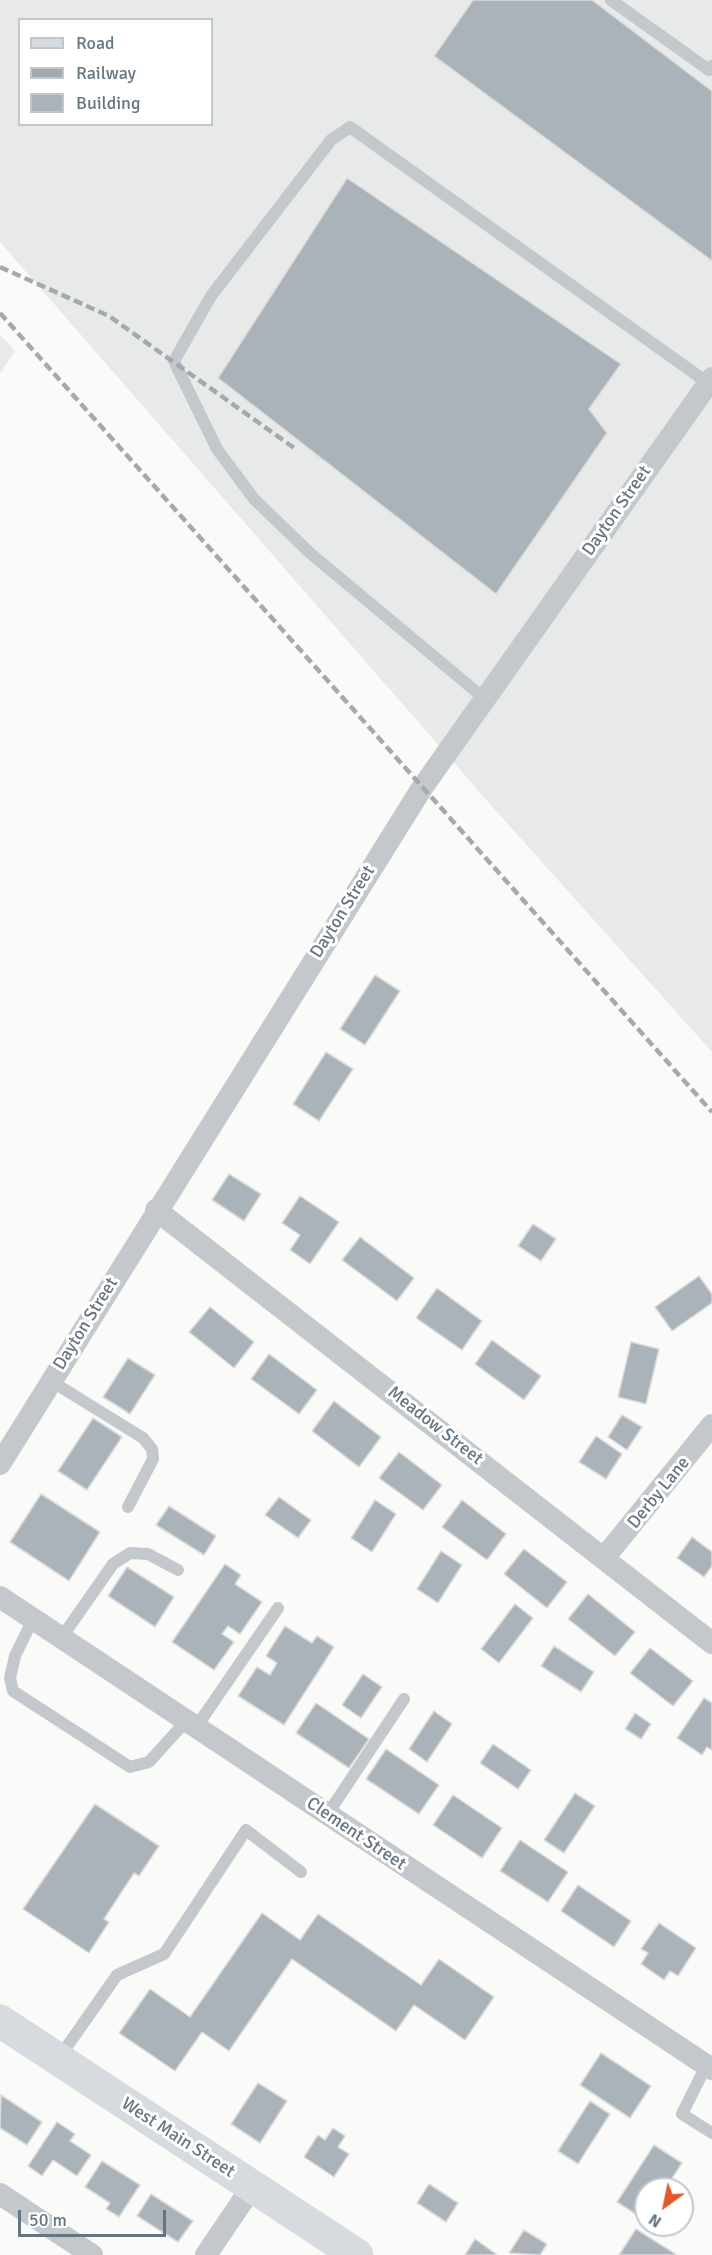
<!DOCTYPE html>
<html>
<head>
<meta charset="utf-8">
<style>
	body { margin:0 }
	#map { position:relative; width:712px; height:2255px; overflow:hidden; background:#fafaf8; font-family:Signika,sans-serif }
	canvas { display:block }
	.legend { position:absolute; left:18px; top:18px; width:195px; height:108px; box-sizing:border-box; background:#fff; border:2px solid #c1c8cd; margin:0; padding:8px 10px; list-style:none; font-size:18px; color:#657683 }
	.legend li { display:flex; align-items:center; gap:12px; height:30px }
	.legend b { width:30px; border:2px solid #c1c8cd }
	.north { position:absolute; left:634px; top:2177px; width:60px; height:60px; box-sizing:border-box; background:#fff; border:2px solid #c1c8cd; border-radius:50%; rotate:213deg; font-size:16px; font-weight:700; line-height:24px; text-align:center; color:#657683 }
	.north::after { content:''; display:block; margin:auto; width:21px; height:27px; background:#e4572e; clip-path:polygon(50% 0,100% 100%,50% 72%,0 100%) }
	.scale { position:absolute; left:18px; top:2210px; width:148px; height:27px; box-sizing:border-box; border:3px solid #657683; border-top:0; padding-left:8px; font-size:18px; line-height:21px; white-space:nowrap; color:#657683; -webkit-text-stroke:4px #fff; paint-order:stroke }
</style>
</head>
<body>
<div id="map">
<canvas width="712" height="2255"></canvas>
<ul class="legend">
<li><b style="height:8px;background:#d6dbdf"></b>Road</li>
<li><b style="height:8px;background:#a2aab0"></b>Railway</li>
<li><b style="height:16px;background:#aab3b9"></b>Building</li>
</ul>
<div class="north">N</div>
<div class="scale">50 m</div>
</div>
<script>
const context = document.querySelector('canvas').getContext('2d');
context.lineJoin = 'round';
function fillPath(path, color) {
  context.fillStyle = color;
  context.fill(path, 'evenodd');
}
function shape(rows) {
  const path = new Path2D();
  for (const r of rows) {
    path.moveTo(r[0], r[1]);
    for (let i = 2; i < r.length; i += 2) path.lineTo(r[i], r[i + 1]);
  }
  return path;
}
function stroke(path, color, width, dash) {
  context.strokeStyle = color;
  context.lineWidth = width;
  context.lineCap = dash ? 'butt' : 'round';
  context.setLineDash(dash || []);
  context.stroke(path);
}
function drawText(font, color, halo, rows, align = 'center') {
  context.font = font + ' Signika,sans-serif';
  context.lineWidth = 6;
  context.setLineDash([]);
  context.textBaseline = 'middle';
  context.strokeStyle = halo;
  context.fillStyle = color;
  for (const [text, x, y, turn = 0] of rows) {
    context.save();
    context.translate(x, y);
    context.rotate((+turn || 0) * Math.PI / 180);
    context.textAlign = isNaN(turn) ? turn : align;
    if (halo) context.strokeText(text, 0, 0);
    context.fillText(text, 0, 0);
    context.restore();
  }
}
const built = shape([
	[0,0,712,0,712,1052,481,794,0,242],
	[20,20,212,20,212,124,20,124],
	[0,335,15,351,0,374]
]);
const building = shape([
	[473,0,592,0,712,91,712,261,434,56,473,0],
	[347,178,621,364,589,409,607,433,496,594,218,378,347,178],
	[375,975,400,991,365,1045,340,1029,375,975],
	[326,1052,353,1069,319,1121,293,1104,326,1052],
	[229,1174,261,1194,244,1221,212,1200,229,1174],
	[300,1196,339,1222,310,1264,290,1250,300,1235,282,1223,300,1196],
	[533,1224,556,1239,541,1261,518,1246,533,1224],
	[360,1237,414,1278,397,1301,342,1260,360,1237],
	[699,1276,712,1294,712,1303,672,1331,655,1307,699,1276],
	[437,1288,482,1321,462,1350,416,1318,437,1288],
	[210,1307,254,1342,234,1368,189,1332,210,1307],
	[492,1340,541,1376,524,1400,475,1364,492,1340],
	[631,1342,659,1349,646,1404,618,1397,631,1342],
	[269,1354,317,1390,299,1414,251,1379,269,1354],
	[128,1358,155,1375,130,1414,103,1397,128,1358],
	[334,1401,381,1437,359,1467,312,1431,334,1401],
	[622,1415,642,1427,627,1450,608,1437,622,1415],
	[93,1418,122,1437,87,1490,58,1471,93,1418],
	[596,1436,622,1454,606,1479,579,1462,596,1436],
	[399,1452,442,1485,423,1510,379,1478,399,1452],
	[41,1494,100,1532,69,1581,10,1542,41,1494],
	[279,1497,311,1520,298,1538,265,1515,279,1497],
	[375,1500,396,1514,372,1552,351,1538,375,1500],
	[462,1500,506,1534,487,1560,442,1527,462,1500],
	[169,1506,216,1536,204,1555,156,1525,169,1506],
	[692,1537,712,1552,712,1566,704,1577,677,1558,692,1537],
	[524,1549,567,1582,547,1608,504,1574,524,1549],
	[441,1551,462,1565,438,1603,417,1589,441,1551],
	[225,1564,241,1575,235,1584,262,1602,240,1634,228,1626,222,1634,234,1642,214,1670,172,1642,225,1564],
	[127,1567,174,1597,155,1627,108,1596,127,1567],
	[588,1594,635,1632,615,1656,568,1619,588,1594],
	[515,1604,533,1618,499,1663,481,1649,515,1604],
	[285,1626,312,1643,317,1636,334,1647,284,1725,238,1696,257,1667,270,1675,277,1663,266,1656,285,1626],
	[554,1646,594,1672,581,1692,541,1666,554,1646],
	[650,1648,693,1681,673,1706,630,1673,650,1648],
	[363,1674,382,1687,361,1718,342,1705,363,1674],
	[704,1698,712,1703,712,1750,707,1747,702,1755,677,1738,704,1698],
	[316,1703,369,1739,349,1768,296,1733,316,1703],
	[434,1711,452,1724,427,1762,409,1749,434,1711],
	[635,1713,651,1724,641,1739,625,1729,635,1713],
	[493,1744,531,1770,518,1789,480,1763,493,1744],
	[386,1749,439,1785,419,1814,366,1779,386,1749],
	[575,1793,595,1806,564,1853,544,1840,575,1793],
	[453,1795,502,1828,482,1858,433,1825,453,1795],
	[95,1804,159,1846,139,1876,134,1873,104,1919,109,1922,89,1953,23,1909,95,1804],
	[520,1840,568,1872,548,1902,500,1871,520,1840],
	[578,1885,631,1921,614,1947,561,1911,578,1885],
	[262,1913,300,1940,318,1914,421,1985,439,1959,494,1997,465,2040,414,2005,396,2031,292,1959,229,2051,202,2032,175,2071,119,2033,150,1989,190,2017,262,1913],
	[659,1923,696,1948,678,1976,670,1971,664,1980,641,1964,648,1953,641,1949,659,1923],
	[601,2053,651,2086,630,2118,580,2085,601,2053],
	[258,2083,287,2101,260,2143,231,2124,258,2083],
	[1,2095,42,2122,27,2145,0,2128,1,2095],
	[590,2101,610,2114,578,2164,558,2151,590,2101],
	[57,2122,75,2134,70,2141,91,2155,77,2176,53,2160,42,2176,28,2166,57,2122],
	[333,2128,345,2136,338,2147,349,2154,334,2177,304,2157,318,2135,325,2140,333,2128],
	[654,2145,682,2163,665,2189,646,2189,645,2220,617,2202,654,2145],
	[102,2161,140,2185,119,2217,106,2209,110,2203,85,2187,102,2161],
	[429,2184,458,2203,446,2222,417,2203,429,2184],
	[151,2194,193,2221,178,2242,137,2216,151,2194],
	[636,2229,677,2255,619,2255,636,2229],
	[524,2230,547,2244,540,2255,509,2253,524,2230],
	[475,2239,496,2254,496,2255,465,2255,475,2239]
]);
const service = shape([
	[611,0,709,70,712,66],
	[485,699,310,553,254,499,217,449,174,361,211,296,331,140,350,127,708,383],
	[51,1381,143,1438,152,1449,153,1459,128,1507],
	[33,1619,15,1656,10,1678,13,1691,130,1767,149,1762,187,1720],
	[62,1637,113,1564,130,1553,148,1554,178,1570],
	[197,1726,278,1608],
	[327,1815,404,1699],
	[59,2058,117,1975,164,1954,246,1830,301,1872],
	[706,2066,682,2114,712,2133]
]);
const minor = shape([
	[156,1210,712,1643],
	[0,1464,422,788,712,378],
	[604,1558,712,1425],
	[0,1597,712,2069],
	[0,2194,92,2255],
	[206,2255,252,2187]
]);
const primary = shape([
	[0,2021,357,2255]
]);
const rail = shape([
	[0,267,109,316,297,450],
	[0,313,712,1112]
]);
const streetNames = [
	["Dayton Street",617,511,-55],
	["Dayton Street",343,912,-58],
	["Dayton Street",86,1324,-58],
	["Meadow Street",435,1426,38],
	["Derby Lane",659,1493,-51],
	["Clement Street",356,1834,34],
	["West Main Street",178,2138,33]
];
fillPath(built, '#e8e9e9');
fillPath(building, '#aab3b9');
stroke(building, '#dcdcda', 1.5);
stroke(service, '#c3c8cc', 12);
stroke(minor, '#c3c8cc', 22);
stroke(primary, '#d6dbdf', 33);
stroke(rail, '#a2aab0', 4.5, [9, 4.5]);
drawText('18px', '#657683', '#fff', streetNames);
</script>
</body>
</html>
